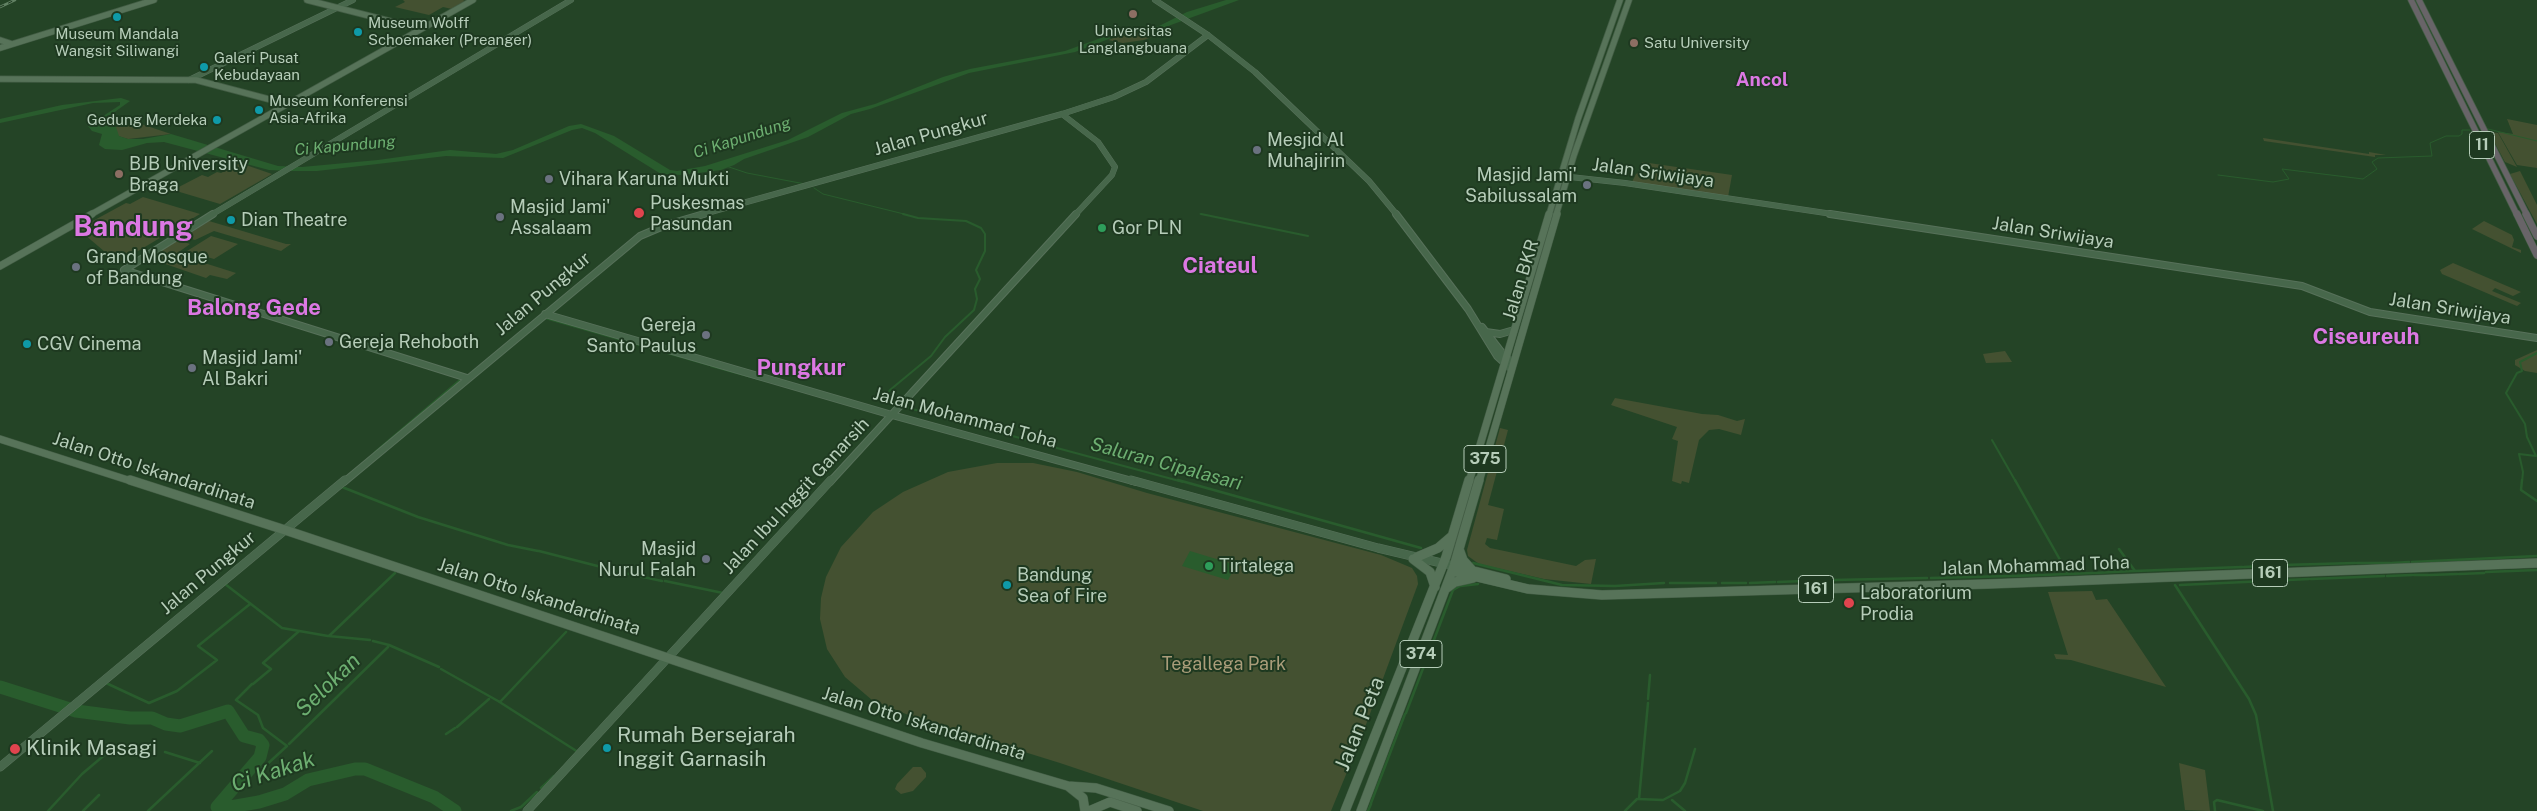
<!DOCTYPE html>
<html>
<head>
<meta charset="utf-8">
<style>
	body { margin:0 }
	canvas { display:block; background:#244426 }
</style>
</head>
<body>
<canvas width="2537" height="811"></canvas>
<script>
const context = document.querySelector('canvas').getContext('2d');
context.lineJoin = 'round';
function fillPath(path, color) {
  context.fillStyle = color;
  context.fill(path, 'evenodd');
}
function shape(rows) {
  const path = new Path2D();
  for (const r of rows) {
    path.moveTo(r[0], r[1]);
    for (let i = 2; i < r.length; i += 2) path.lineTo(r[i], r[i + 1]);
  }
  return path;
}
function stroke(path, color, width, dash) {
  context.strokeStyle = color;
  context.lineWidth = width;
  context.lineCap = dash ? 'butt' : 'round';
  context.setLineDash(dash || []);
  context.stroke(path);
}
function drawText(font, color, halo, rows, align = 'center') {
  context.font = font + ' "Public Sans",sans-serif';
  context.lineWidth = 4;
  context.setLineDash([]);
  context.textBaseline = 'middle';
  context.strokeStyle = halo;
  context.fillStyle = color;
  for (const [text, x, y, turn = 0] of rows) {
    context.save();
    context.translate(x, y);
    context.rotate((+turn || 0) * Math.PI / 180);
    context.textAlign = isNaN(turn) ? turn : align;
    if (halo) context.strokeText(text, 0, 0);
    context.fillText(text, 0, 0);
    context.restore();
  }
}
const green = shape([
	[403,0,463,0,465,1,452,9,443,7,429,15,395,7,405,2],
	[1158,29,1162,33,1144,40,1123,43,1108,40,1131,32],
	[2507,119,2537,125,2537,168,2517,165,2498,132,2513,134],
	[125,122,135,122,171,134,128,139,118,136,116,132,116,127],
	[2489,132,2498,133,2517,167,2505,162],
	[2263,138,2369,154,2369,152,2386,155,2375,155,2375,157,2264,141],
	[1642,162,1732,175,1728,197,1632,182,1636,174,1640,171],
	[240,163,272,174,220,204,173,190,202,175,208,177,217,172,221,173],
	[2520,171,2537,205,2537,224,2510,174],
	[143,197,200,214,118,263,78,229,126,203,130,204],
	[209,221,286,244,291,244,281,251,214,231,195,240,184,237],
	[2484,221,2512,235,2514,240,2512,247,2521,250,2521,253,2472,229],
	[211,236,238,244,214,259,187,251],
	[178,240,190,244,176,254,236,273,227,279,210,275,206,278,148,258],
	[2453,263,2521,292,2513,296,2495,288,2492,291,2521,303,2517,306,2442,274,2440,270],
	[2537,350,2537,373,2525,371,2515,365,2515,360],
	[2005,351,2012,362,1986,363,1983,354],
	[1615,398,1702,414,1718,415,1737,421,1745,419,1741,435,1719,429,1709,430,1699,440,1689,483,1682,481,1681,484,1672,481,1678,441,1672,439,1677,427,1611,405],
	[1500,428,1508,430,1488,505,1504,509,1497,540,1487,538,1485,544,1490,548,1576,566,1585,560,1596,559,1591,584,1544,579,1479,564,1468,556,1467,550],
	[997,463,1033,463,1077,472,1147,493,1381,555,1412,568,1417,576,1418,584,1361,738,1331,811,1203,811,1060,763,918,719,872,700,845,677,827,649,820,619,821,598,826,577,841,547,873,512,903,492,948,472],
	[2092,591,2096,600,2107,599,2166,687,2071,660,2056,659,2054,654,2068,655,2048,592],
	[2179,763,2205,770,2210,811,2185,810],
	[913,767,921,767,926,773,926,777,913,791,901,794,895,789,897,784]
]);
const water = shape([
	[1226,0,1239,0,1160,29,1119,35,1075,52,969,73,870,109,851,114,808,137,744,159,734,165,721,170,683,175,661,174,595,133,582,128,572,130,503,158,446,156,317,171,292,171,269,170,164,142,147,143,122,150,105,149,99,145,102,134,92,131,88,126,120,105,120,102,93,103,0,123,0,119,62,105,121,98,130,101,102,121,104,125,116,127,119,136,128,139,143,139,171,134,278,166,302,167,378,160,450,150,496,154,513,150,569,126,581,124,614,136,670,170,677,171,705,166,788,140,842,113,875,104,943,77,970,69,1065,51,1112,34,1159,26,1187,12],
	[1190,551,1236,565,1228,580,1182,566]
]);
const streamFar2 = shape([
	[2488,129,2537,141],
	[726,166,747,173,805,184],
	[2218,175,2273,182,2289,179,2282,169,2363,179,2377,169,2372,162,2378,158,2432,156,2430,143,2446,136,2459,136,2462,134,2462,130,2470,130],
	[814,188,823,194,908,215],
	[1200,214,1207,215]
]);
const streamFar1 = shape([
	[1201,214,1308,236],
	[545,318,709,365],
	[711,366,762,380],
	[896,404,883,400,890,390,931,356,945,337,974,310,977,299,975,289,980,279,976,270,985,251,985,234,981,228,966,221,918,218,903,214],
	[905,407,1183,482],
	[1992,440,2016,482],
	[375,452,461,379],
	[2522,482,2523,472,2519,454,2536,456,2527,437,2525,424,2506,393,2517,373,2522,371,2520,362,2537,353]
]);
const stream = shape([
	[1178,480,1421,548],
	[2015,480,2068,574],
	[2522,480,2521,490,2537,501],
	[342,487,418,517,508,545,538,551],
	[2119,549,2135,571],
	[539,551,613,570],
	[2412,562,2537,556],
	[1473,563,1562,585,1615,586,1664,583],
	[2357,563,2390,563],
	[2392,563,2409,562],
	[2283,565,2355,563],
	[2244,567,2282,565],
	[615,571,662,581],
	[2134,571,2242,567],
	[2486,572,2537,570],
	[2094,573,2133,571],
	[2068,574,2093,573],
	[2459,574,2484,573],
	[2044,575,2067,574],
	[2414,575,2428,575],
	[2430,575,2457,574],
	[2012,576,2042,575],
	[2387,576,2412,575],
	[1931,578,2010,576],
	[2311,579,2384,576],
	[1833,580,1927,578],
	[665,581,723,593],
	[1778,582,1828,580],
	[1670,583,1716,583],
	[1722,583,1746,583],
	[1750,583,1775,582],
	[225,584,282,628,328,636],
	[2175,585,2249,699,2256,715,2273,811],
	[2180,585,2309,579],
	[329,636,395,573],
	[329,636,370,640],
	[373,641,389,645,439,667],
	[441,669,498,701,578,752],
	[106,683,149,703,177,691,217,660,198,646,250,604],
	[252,684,236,700,258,715,263,728,287,746,263,768,253,767],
	[253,684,271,669,263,663,298,632],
	[1648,699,1650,675],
	[500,702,566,632],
	[1406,713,1453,590,1460,586,1478,584],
	[457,727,489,699],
	[446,734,455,728],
	[289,744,388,647],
	[165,752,200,763],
	[541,788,554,776],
	[1638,799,1663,800,1680,791,1685,783,1695,749],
	[1639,799,1648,703],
	[1672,800,1685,811],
	[1371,803,1405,714],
	[48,811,82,774,114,747],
	[83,811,99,795],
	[148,811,212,751],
	[511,811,521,807,537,792],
	[1368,811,1371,804],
	[1625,811,1637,799],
	[2215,811,2214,802,2217,800,2263,811]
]);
const river = shape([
	[0,687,76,711,130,718,152,718,166,724,180,726,228,711,244,736,259,740,263,745,260,757,217,807,219,809,259,802,285,794,308,780,355,769,365,769,434,797,455,811]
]);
const secondaryFar2 = shape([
	[1155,0,1208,35,1255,72,1369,181,1397,215],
	[189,80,353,0],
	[1062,114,1098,142,1115,167,1112,175,1075,215],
	[1561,176,1625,183,1839,215],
	[211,215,571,0],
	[700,215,1062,114,1114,97,1146,82,1208,35]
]);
const secondaryFar1 = shape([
	[213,214,124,270,467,378],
	[1396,214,1468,309,1497,356,1509,367],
	[1830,214,2302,286,2370,312,2537,338],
	[545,314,892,415,1136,482],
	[1482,327,1506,358,1513,362],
	[1486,332,1500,334,1514,330],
	[344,482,640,236,666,225,704,214],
	[830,482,1076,214]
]);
const secondary = shape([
	[1131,480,1378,548,1454,566],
	[0,767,345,480],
	[527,811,831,480]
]);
const primaryFar2 = shape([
	[307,0,421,29],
	[0,40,12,44],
	[0,48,154,0],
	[0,79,196,80,287,104],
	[90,215,473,0],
	[1549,215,1578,119,1620,0],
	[1556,215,1574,155,1629,0]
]);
const primaryFar1 = shape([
	[0,266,92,214],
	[0,439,134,482],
	[1469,482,1549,214],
	[1479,482,1557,214]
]);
const primary = shape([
	[130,480,285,530,922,743,1068,786,1083,798,1085,811],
	[1459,549,1463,560,1472,570],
	[1417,557,1438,548,1452,536],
	[1413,559,1430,572,1435,587],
	[1454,566,1506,579],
	[1452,571,1528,589,1602,595,1988,584,2537,563],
	[1447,588,1455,582,1473,578],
	[1068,786,1096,788,1169,811],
	[1089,811,1110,802,1137,811],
	[1345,811,1446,557,1469,480],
	[1361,811,1454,566,1479,480]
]);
const trunkFar1 = shape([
	[2411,0,2517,215],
	[2419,0,2527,215]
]);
const trunk = shape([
	[2517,214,2537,255],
	[2526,214,2537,236]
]);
const rail = shape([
	[0,7,15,0]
]);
const markers = [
	[1133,14,5,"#8d6e63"],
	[117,17,5,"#0f9aa8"],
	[358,32,5,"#0f9aa8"],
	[1634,43,5,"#8d6e63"],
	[204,67,5,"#0f9aa8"],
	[259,110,5,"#0f9aa8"],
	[217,120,5,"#0f9aa8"],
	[1257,150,5,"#6b7280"],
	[119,174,5,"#8d6e63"],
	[549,179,5,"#6b7280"],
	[1587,185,5,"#6b7280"],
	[639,213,6,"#e0444e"],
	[500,217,5,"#6b7280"],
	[231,220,5,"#0f9aa8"],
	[1102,228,5,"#2e9e5b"],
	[76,267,5,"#6b7280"],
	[706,335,5,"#6b7280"],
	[329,342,5,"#6b7280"],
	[27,344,5,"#0f9aa8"],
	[192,368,5,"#6b7280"],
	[706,559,5,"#6b7280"],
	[1209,566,5,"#2e9e5b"],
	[1007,585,5,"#0f9aa8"],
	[1849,603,6,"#e0444e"],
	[607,748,5,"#0f9aa8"],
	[15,749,6,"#e0444e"]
];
const farPoinames = [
	["Museum Wolff",368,23],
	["Schoemaker (Preanger)",368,40],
	["Universitas",1133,31,"center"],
	["Langlangbuana",1133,48,"center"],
	["Museum Mandala",117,34,"center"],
	["Wangsit Siliwangi",117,51,"center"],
	["Satu University",1644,43],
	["Galeri Pusat",214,58],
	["Kebudayaan",214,75],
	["Museum Konferensi",269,101],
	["Asia-Afrika",269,118],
	["Gedung Merdeka",207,120,"right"]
];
const farWaternames = [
	["Ci Kapundung",742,138,-18],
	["Ci Kapundung",345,146,-5]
];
const shields = [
	[2482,145,25],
	[1485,459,42],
	[2270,573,35],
	[1816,589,35],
	[1421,654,42]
];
const shieldNames = [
	["11",2482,145],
	["375",1485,459],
	["161",2270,573],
	["161",1816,589],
	["374",1421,654]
];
const streetNames = [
	["Jalan Pungkur",931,134,-16],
	["Jalan Sriwijaya",1653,173,8],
	["Jalan Sriwijaya",2053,233,9],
	["Jalan BKR",1521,280,-73],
	["Jalan Pungkur",543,294,-40],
	["Jalan Sriwijaya",2450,309,9],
	["Jalan Mohammad Toha",965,418,15],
	["Jalan Otto Iskandardinata",154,471,18],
	["Jalan Ibu Inggit Ganarsih",796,496,-47],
	["Jalan Mohammad Toha",2035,566,-2],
	["Jalan Pungkur",208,573,-40],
	["Jalan Otto Iskandardinata",539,597,18],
	["Jalan Otto Iskandardinata",924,724,17]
];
const poiNames = [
	["Mesjid Al",1267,140],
	["Muhajirin",1267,161],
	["BJB University",129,164],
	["Braga",129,185],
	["Masjid Jami'",1577,175,"right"],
	["Sabilussalam",1577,196,"right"],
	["Vihara Karuna Mukti",559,179],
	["Puskesmas",650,203],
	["Pasundan",650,224],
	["Masjid Jami'",510,207],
	["Assalaam",510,228],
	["Dian Theatre",241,220],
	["Gor PLN",1112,228],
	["Grand Mosque",86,257],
	["of Bandung",86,278],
	["Gereja",696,325,"right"],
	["Santo Paulus",696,346,"right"],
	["Gereja Rehoboth",339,342],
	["CGV Cinema",37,344],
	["Masjid Jami'",202,358],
	["Al Bakri",202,379],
	["Masjid",696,549,"right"],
	["Nurul Falah",696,570,"right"],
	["Tirtalega",1219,566],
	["Bandung",1017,575],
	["Sea of Fire",1017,596],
	["Laboratorium",1860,593],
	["Prodia",1860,614]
];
const parkNames = [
	["Tegallega Park",1224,664]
];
const farDistrictnames = [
	["Ancol",1762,80]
];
const waterNames = [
	["Saluran Cipalasari",1166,464,15]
];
const nearStreetnames = [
	["Jalan Peta",1360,724,-68]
];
const nearPoinames = [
	["Rumah Bersejarah",617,736],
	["Inggit Garnasih",617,760],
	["Klinik Masagi",26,749]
];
const districtNames = [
	["Ciateul",1220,266],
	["Balong Gede",254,308],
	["Ciseureuh",2366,337],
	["Pungkur",801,368]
];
const nearWaternames = [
	["Selokan",328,685,-44],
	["Ci Kakak",273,772,-18]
];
const townNames = [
	["Bandung",133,227]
];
fillPath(green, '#445131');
fillPath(water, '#295c2d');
stroke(streamFar2, '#295c2d', 1);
stroke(streamFar1, '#295c2d', 2);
stroke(stream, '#295c2d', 2.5);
stroke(river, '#295c2d', 13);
stroke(secondaryFar2, '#57715a', 6);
stroke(secondaryFar1, '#57715a', 8);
stroke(secondary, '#57715a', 9);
stroke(primaryFar2, '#435d45', 7);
stroke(primaryFar1, '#435d45', 8);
stroke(primary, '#435d45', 10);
stroke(trunkFar1, '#445e46', 7);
stroke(trunk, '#445e46', 8);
stroke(secondaryFar2, '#47674b', 5);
stroke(secondaryFar1, '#47674b', 6);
stroke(secondary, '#47674b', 8);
stroke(primaryFar2, '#577359', 5.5);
stroke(primaryFar1, '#577359', 7);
stroke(primary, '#577359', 9);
stroke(trunkFar1, '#686468', 5.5);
stroke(trunk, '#686468', 7);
stroke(rail, '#628264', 2.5);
stroke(rail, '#1e3920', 1, [4.5]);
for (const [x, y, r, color] of markers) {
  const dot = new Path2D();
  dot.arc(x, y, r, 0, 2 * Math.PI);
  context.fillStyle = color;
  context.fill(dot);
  stroke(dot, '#1e3920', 2);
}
drawText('15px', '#b6cdb9', '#1e3920', farPoinames, 'left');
drawText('italic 16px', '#6daf71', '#1e3920', farWaternames);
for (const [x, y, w] of shields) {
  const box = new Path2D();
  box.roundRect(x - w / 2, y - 13.5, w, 27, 4);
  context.fillStyle = '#1e3920';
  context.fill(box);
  stroke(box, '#b6cdb9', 1);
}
drawText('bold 16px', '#b6cdb9', null, shieldNames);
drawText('18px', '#b6cdb9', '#1e3920', streetNames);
drawText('18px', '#b6cdb9', '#1e3920', poiNames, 'left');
drawText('18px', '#aa9d7a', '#1e3920', parkNames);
drawText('bold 19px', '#dc78e3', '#1e3920', farDistrictnames);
drawText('italic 19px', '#6daf71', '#1e3920', waterNames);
drawText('21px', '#b6cdb9', '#1e3920', nearStreetnames);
drawText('21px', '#b6cdb9', '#1e3920', nearPoinames, 'left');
drawText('bold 22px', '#dc78e3', '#1e3920', districtNames);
drawText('italic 22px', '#6daf71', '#1e3920', nearWaternames);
drawText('bold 28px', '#dc78e3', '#1e3920', townNames);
</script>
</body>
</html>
